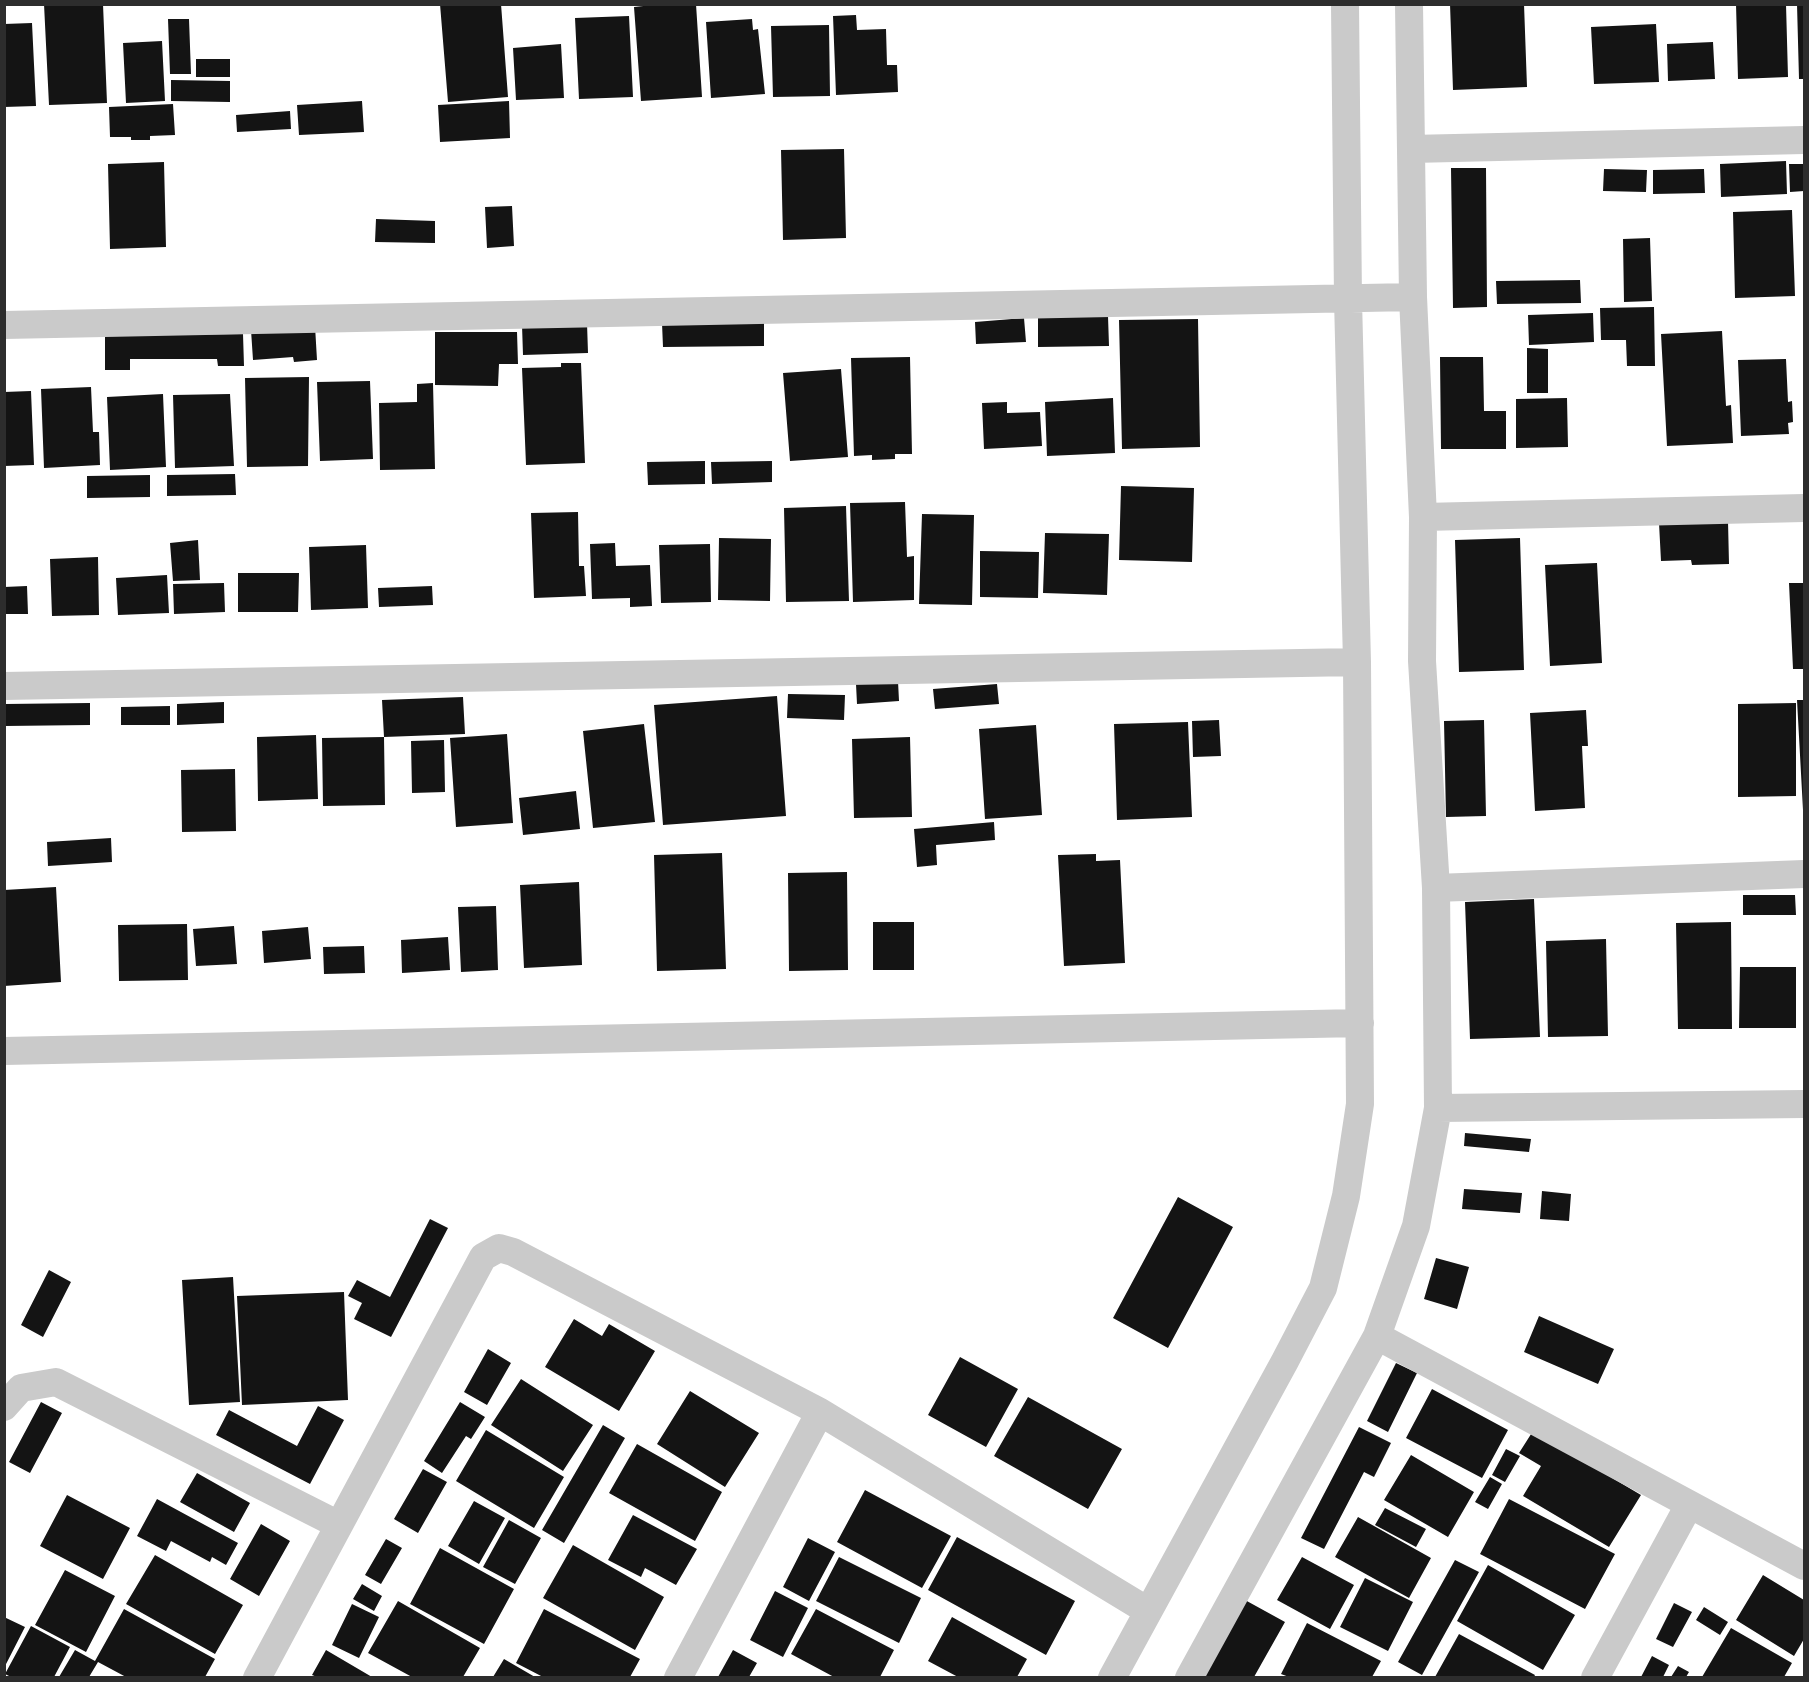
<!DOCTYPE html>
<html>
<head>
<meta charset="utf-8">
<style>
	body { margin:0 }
	#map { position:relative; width:1809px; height:1682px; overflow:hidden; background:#fff; font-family:Overpass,sans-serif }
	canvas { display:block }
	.frame { position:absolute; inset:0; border:6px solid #2d2d2d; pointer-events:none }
</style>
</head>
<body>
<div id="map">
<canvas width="1809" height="1682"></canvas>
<div class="frame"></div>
</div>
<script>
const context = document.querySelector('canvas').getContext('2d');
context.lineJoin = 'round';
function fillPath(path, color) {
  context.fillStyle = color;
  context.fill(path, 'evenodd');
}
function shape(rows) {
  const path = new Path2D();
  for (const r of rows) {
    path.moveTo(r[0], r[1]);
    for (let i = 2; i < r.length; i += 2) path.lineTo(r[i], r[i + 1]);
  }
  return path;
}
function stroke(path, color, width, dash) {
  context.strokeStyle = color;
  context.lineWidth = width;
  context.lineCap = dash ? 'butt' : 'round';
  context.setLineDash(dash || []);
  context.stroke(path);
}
const building = shape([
	[44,4,103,4,107,103,49,105],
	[440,4,501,4,508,97,448,102],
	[662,4,696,4,702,97,641,101,634,7],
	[1450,4,1524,4,1527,87,1453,90],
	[1736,4,1786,4,1788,77,1738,79],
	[1797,4,1804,4,1804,79,1799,79],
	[856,15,857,30,886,29,887,65,897,65,898,92,836,95,833,16],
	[629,16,633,97,579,99,575,18],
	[168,19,189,19,191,74,170,74],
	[752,19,753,30,758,29,765,94,711,98,706,22],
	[32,23,36,106,4,107,4,24],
	[1656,24,1659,82,1594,84,1591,27],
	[829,25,830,96,773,97,771,26],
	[162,41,165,101,126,103,123,43],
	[1713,42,1715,79,1668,81,1667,44],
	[561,44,564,98,516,100,513,48],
	[196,59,230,59,230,77,196,77],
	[171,80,230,81,230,102,171,101],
	[362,101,364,132,299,135,297,105],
	[509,101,510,138,440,142,438,105],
	[173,104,175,135,150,136,150,140,131,140,131,137,110,137,109,107],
	[290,111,291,129,237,132,236,115],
	[844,149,846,238,783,240,781,150],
	[1786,161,1787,194,1721,197,1720,164],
	[164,162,166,247,110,249,108,164],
	[1789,164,1804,164,1804,191,1790,192],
	[1451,168,1486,168,1487,307,1453,308],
	[1604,169,1647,170,1646,192,1603,191],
	[1704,169,1705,193,1653,194,1653,170],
	[512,206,514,246,487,248,485,207],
	[1792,210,1795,296,1735,298,1733,212],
	[376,219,435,221,435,243,375,242],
	[1650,238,1652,301,1624,302,1623,239],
	[1580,280,1581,303,1497,304,1496,281],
	[1654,307,1655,366,1627,366,1626,340,1601,340,1600,308],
	[1593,313,1594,342,1529,345,1528,315],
	[1108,316,1109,346,1038,347,1038,317],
	[1024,318,1026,342,976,344,975,322],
	[1198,319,1200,447,1122,449,1119,320],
	[764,321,764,346,663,347,662,323],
	[587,323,588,353,523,355,522,325],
	[315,326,317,360,294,362,293,357,253,360,251,330],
	[1722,331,1726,406,1731,405,1733,443,1667,446,1661,334],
	[435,332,517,332,518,364,499,364,498,386,435,385],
	[243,334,244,366,218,366,217,359,130,359,130,370,105,370,105,335],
	[1527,348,1548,349,1548,393,1527,393],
	[910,357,912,454,895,454,895,459,872,460,872,455,854,456,851,358],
	[1440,357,1483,357,1484,411,1506,411,1506,449,1441,449],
	[1786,359,1788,402,1792,401,1793,422,1788,423,1789,434,1741,436,1738,360],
	[561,363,581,363,585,463,526,465,522,368,561,367],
	[841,369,848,457,790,461,783,373],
	[309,377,308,466,247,467,245,378],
	[370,381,373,459,320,461,317,382],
	[433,383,435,469,380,470,379,403,417,402,417,384],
	[91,387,93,432,99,432,100,465,44,468,41,389],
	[31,391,34,465,4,466,4,392],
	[163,394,166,467,110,470,107,397],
	[230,394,234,466,175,468,173,395],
	[1113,398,1115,453,1047,456,1045,402],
	[1567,398,1568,447,1516,448,1516,399],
	[1007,402,1007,413,1040,412,1042,446,984,449,982,403],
	[705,461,705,484,648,485,647,462],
	[772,461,772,482,712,484,711,462],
	[235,474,236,495,167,496,167,475],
	[150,475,150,497,87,498,87,476],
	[1121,486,1194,488,1192,562,1119,560],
	[905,502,907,557,914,556,914,600,853,602,850,503],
	[846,506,849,601,786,602,784,508],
	[578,512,579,566,584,566,586,596,534,598,531,513],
	[922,514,974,515,972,605,919,604],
	[1728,521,1729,564,1692,565,1691,560,1661,561,1659,523],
	[1045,533,1109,534,1107,595,1043,593],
	[719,538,771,539,770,601,718,600],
	[1520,538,1524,670,1459,672,1455,540],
	[198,540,200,580,173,581,170,543],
	[615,543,616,566,650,565,652,606,630,607,630,598,592,599,590,544],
	[710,544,711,602,661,603,659,545],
	[366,545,368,608,311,610,309,547],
	[980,551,1039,552,1038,598,980,597],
	[98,557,99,615,52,616,50,559],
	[1597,563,1602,663,1550,666,1545,565],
	[238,573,299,573,298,612,238,612],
	[167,575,169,613,118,615,116,578],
	[224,583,225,612,174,614,173,584],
	[1789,583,1804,583,1804,669,1793,669],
	[27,586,28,614,4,614,4,587],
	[432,586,433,605,379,607,378,588],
	[898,681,899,701,857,704,856,684],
	[997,684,999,704,935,709,933,689],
	[788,694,845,695,844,720,787,718],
	[777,696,786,816,663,825,654,705],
	[463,697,465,734,384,737,382,700],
	[1797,700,1804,700,1804,810,1803,810],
	[224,702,224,723,177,725,177,704],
	[90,703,90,725,5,726,5,704],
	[1796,703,1796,796,1738,797,1738,704],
	[170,706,170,725,121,725,121,707],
	[1586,710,1588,746,1582,746,1585,808,1535,811,1530,713],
	[1219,720,1221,756,1193,757,1192,721],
	[1484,720,1486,816,1446,817,1444,721],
	[1188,722,1192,817,1117,820,1114,724],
	[644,724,655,822,593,828,583,731],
	[1036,725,1042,815,985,819,979,729],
	[507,734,513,823,456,827,450,738],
	[316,735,318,799,258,801,257,737],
	[384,737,385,805,323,806,322,738],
	[910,737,912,817,854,818,852,739],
	[444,740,445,792,412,793,411,741],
	[235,769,236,831,182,832,181,770],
	[576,791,580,829,523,835,519,798],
	[994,822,995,840,936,845,937,865,917,867,914,829],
	[111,838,112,862,48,866,47,842],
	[722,853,726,969,657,971,654,855],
	[1096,854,1096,861,1120,860,1125,963,1064,966,1058,855],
	[847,872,848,970,789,971,788,873],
	[579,882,582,965,524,968,520,885],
	[56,887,61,982,4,986,4,890],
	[1743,895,1795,895,1796,915,1743,915],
	[1534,899,1540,1037,1470,1039,1465,902],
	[496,906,498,970,461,972,458,907],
	[873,922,914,922,914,970,873,970],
	[1731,922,1732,1029,1678,1029,1676,923],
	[187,924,188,980,119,981,118,925],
	[234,926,237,964,196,966,193,929],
	[308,927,311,959,264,963,262,931],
	[448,937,450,970,402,973,401,940],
	[1606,939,1608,1036,1548,1037,1546,941],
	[364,946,365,973,324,974,323,947],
	[1740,967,1796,967,1796,1028,1739,1028],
	[1465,1133,1531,1139,1529,1152,1464,1146],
	[1464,1189,1522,1193,1520,1213,1462,1209],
	[1542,1191,1571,1194,1569,1221,1540,1219],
	[1178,1197,1233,1227,1168,1348,1113,1318],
	[430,1219,448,1228,391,1337,354,1319,362,1303,348,1296,357,1280,390,1297],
	[1436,1258,1469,1267,1457,1309,1424,1299],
	[49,1270,71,1282,43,1337,21,1325],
	[233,1277,240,1402,189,1405,182,1280],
	[344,1292,348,1400,242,1405,237,1296],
	[1539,1316,1614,1349,1598,1384,1524,1352],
	[574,1319,602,1336,609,1324,655,1351,619,1411,545,1367],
	[488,1349,511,1363,487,1405,464,1392],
	[960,1357,1018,1389,986,1447,928,1415],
	[1396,1363,1417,1373,1388,1432,1367,1421],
	[521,1379,593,1425,563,1471,491,1425],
	[1432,1389,1508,1430,1482,1478,1406,1438],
	[690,1391,759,1433,725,1487,657,1444],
	[1028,1397,1122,1449,1088,1509,994,1456],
	[41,1402,62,1413,30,1473,9,1462],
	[460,1402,485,1417,471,1439,466,1436,442,1473,424,1461],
	[318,1406,344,1420,310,1484,216,1435,229,1410,297,1446],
	[603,1425,625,1438,564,1543,542,1530],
	[1359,1427,1391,1443,1374,1477,1364,1472,1324,1549,1301,1538],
	[486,1430,564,1477,534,1528,456,1481],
	[1533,1431,1641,1495,1609,1547,1523,1496,1541,1466,1519,1453],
	[637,1444,722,1492,695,1541,609,1493],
	[1506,1449,1520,1456,1505,1482,1492,1475],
	[1411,1455,1474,1492,1448,1537,1384,1500],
	[423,1469,447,1482,418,1533,394,1519],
	[197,1473,250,1503,234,1532,180,1502],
	[1490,1477,1502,1484,1488,1509,1475,1502],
	[865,1490,951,1536,922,1588,837,1542],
	[67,1495,130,1528,103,1579,40,1546],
	[157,1499,238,1543,226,1565,212,1557,210,1562,171,1541,166,1551,137,1536],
	[1509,1499,1615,1554,1585,1609,1480,1554],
	[474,1501,505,1518,479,1564,448,1546],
	[1385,1508,1426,1529,1416,1547,1375,1525],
	[633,1515,697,1549,676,1585,645,1568,641,1577,608,1560],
	[1358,1517,1431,1558,1409,1598,1335,1557],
	[509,1520,541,1538,515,1584,483,1567],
	[261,1524,290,1541,259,1596,230,1579],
	[957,1537,1075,1601,1046,1655,928,1590],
	[808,1538,835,1552,809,1601,783,1587],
	[386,1539,402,1548,381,1584,365,1575],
	[573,1545,664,1597,635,1650,543,1598],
	[440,1548,514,1589,484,1644,410,1604],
	[155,1555,243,1605,215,1654,126,1604],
	[839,1557,921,1598,899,1643,816,1601],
	[1302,1557,1354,1585,1330,1629,1277,1600],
	[1455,1560,1479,1572,1422,1675,1398,1662],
	[1488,1565,1575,1615,1543,1670,1457,1621],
	[65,1570,115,1596,86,1652,35,1625],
	[1763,1575,1804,1600,1804,1639,1794,1656,1736,1620],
	[1365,1578,1413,1602,1388,1651,1340,1627],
	[362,1584,382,1596,374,1611,353,1599],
	[775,1591,808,1608,783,1657,750,1640],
	[1245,1600,1285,1622,1254,1677,1202,1677],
	[398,1601,480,1648,463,1677,412,1677,368,1653],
	[1674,1603,1692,1612,1673,1647,1656,1639],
	[352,1604,379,1617,359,1658,332,1645],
	[1704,1607,1728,1622,1720,1635,1696,1620],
	[124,1609,215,1659,205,1677,126,1677,98,1662,89,1677,59,1677,75,1650,95,1661],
	[544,1609,640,1659,630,1677,543,1677,516,1663],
	[816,1609,894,1650,880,1677,834,1677,791,1654],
	[4,1617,25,1627,4,1668],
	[952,1617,1027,1659,1017,1677,958,1677,928,1661],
	[1307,1623,1381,1661,1372,1677,1289,1677,1281,1674],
	[31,1626,70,1647,54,1677,11,1677,5,1674],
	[1731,1628,1792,1663,1784,1677,1702,1677],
	[1459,1634,1535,1675,1534,1677,1435,1677],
	[326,1650,372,1677,317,1677,312,1675],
	[733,1650,757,1663,749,1677,718,1677],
	[1652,1656,1669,1665,1663,1677,1641,1677],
	[504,1659,535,1677,493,1677],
	[1678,1666,1689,1672,1686,1677,1671,1677]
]);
const street = shape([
	[1411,149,1804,140],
	[4,325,1413,297],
	[1423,517,1804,508],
	[4,686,1357,662],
	[1436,888,1804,874],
	[4,1051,1360,1023],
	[1438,1108,1804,1104],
	[1377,1336,1804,1566],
	[4,1407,21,1388,56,1382,339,1525],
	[257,1678,483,1257,499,1248,513,1252,820,1412,1148,1611],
	[678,1678,820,1412],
	[1112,1678,1285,1361,1323,1288,1346,1196,1360,1104,1357,662,1348,299,1345,4],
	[1189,1678,1377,1336,1416,1226,1438,1108,1436,888,1422,661,1423,517,1413,297,1409,4],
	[1595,1678,1689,1505]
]);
fillPath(building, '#141414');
stroke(street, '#cacaca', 28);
</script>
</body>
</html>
